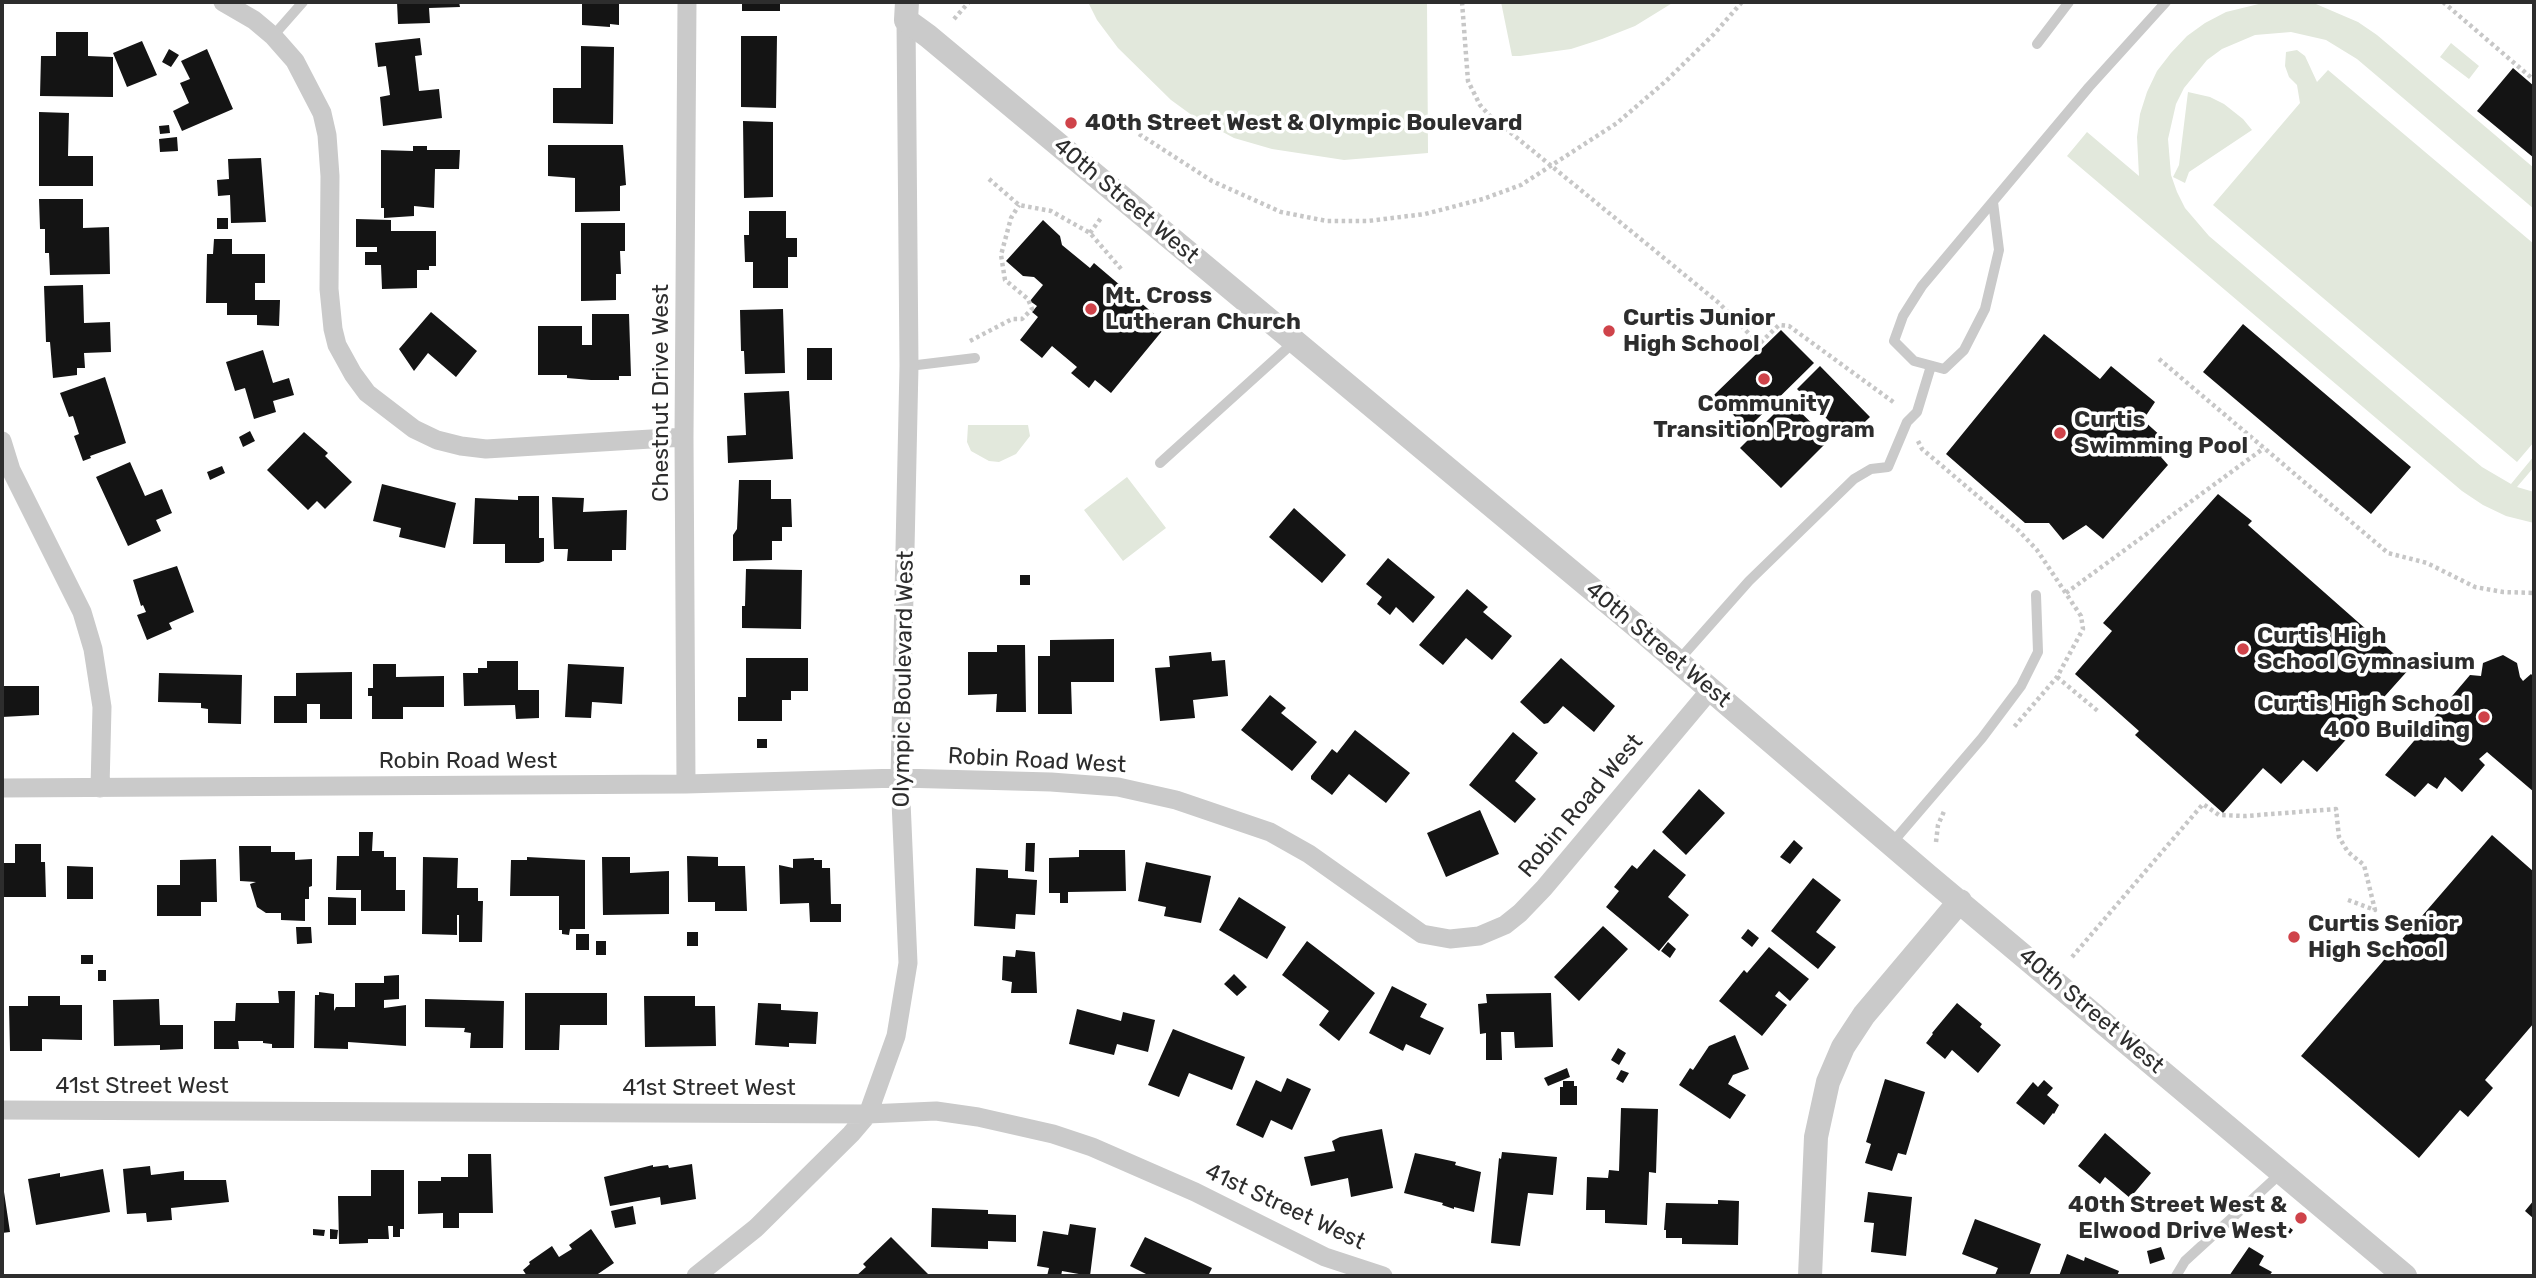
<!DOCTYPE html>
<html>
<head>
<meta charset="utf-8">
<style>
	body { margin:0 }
	#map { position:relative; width:2536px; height:1278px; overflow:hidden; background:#fff; font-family:Rubik,sans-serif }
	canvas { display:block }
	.frame { position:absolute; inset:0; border:4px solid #2d2d2d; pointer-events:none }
</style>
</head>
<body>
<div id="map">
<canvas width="2536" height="1278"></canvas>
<div class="frame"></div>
</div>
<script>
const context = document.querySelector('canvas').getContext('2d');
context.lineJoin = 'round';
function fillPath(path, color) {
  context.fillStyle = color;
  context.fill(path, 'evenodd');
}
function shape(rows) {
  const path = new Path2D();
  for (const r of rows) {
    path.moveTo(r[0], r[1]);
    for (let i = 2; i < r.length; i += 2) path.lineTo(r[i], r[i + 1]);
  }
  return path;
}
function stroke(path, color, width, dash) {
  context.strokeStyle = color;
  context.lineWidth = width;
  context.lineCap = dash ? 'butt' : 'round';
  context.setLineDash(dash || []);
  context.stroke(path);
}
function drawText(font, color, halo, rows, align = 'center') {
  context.font = font + ' Rubik,sans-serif';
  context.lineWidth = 7;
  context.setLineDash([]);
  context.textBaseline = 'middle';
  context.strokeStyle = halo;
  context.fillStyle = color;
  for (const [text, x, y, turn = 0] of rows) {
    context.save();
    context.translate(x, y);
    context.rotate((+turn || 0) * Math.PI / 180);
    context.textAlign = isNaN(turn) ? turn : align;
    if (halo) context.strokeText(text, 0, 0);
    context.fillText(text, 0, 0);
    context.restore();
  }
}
const green = shape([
	[1088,2,1427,2,1428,153,1344,160,1272,149,1234,138,1193,116,1171,100,1118,48,1097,20],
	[1501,2,1674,2,1635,26,1602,39,1571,49,1520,56,1512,56],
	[2267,2,2316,4,2358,22,2377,35,2534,168,2534,209,2357,59,2326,40,2291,32,2255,35,2222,49,2207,60,2184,88,2176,104,2168,139,2171,175,2177,192,2185,208,2209,236,2482,467,2511,484,2534,456,2534,467,2517,487,2534,492,2534,523,2506,516,2483,505,2462,491,2067,156,2087,132,2139,176,2137,137,2140,114,2147,92,2157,71,2171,53,2187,36,2205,23,2226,12],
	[2451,43,2479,66,2469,79,2440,57],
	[2297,50,2305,56,2317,82,2328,70,2534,244,2534,442,2517,462,2213,205,2300,103,2297,85,2289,77,2285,66,2286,52],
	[2188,92,2210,97,2224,104,2243,119,2252,130,2189,172,2185,183,2173,177,2179,165],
	[968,425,1028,425,1030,436,1016,454,999,462,989,461,971,451,967,442],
	[1127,477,1166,528,1123,561,1084,510]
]);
const building = shape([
	[397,2,459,2,460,7,429,8,430,23,398,24],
	[582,2,619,2,619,25,610,24,610,27,582,25],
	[742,2,780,2,780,11,742,11],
	[56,32,88,32,88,56,113,57,113,97,40,96,41,56,56,56],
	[741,36,777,36,776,108,741,107],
	[420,38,422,55,415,56,419,91,439,89,442,118,383,126,380,97,390,95,386,66,378,67,375,43],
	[142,41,157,75,127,87,113,53],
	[581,46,614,47,613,124,553,123,553,88,581,88],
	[169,49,179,55,171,67,162,62],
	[207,49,233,109,182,131,173,111,189,103,180,83,190,79,181,61],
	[2513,68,2534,86,2534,158,2477,111],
	[39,112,69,113,68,156,93,156,93,186,39,186],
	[743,121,773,122,773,197,744,198],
	[169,125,170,133,160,134,159,126],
	[177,137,178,151,160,152,159,139],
	[548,145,623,145,626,185,620,186,620,211,575,212,575,178,548,176],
	[413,146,427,146,427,150,460,150,459,169,435,169,434,208,414,206,414,216,384,218,384,208,381,208,381,150,413,151],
	[261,158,266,222,231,223,230,195,218,196,217,180,229,179,228,159],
	[39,199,83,199,83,228,109,227,110,274,50,275,49,253,45,253,45,229,40,229],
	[749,211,786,211,786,238,797,238,797,257,788,257,788,288,753,288,753,262,745,262,744,235,749,235],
	[217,218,228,218,228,229,217,229],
	[356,219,391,220,391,231,436,231,436,266,429,266,429,270,417,270,417,288,382,289,381,265,365,265,365,252,377,252,377,247,356,247],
	[1043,220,1060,236,1062,245,1090,268,1094,263,1167,325,1111,393,1095,380,1089,388,1071,373,1077,367,1052,346,1042,358,1020,340,1038,317,1032,312,1037,306,1030,301,1043,285,1034,277,1023,276,1006,261],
	[581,223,625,223,625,251,620,251,621,274,616,274,616,300,581,301],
	[214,239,232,239,232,254,265,254,265,283,255,283,255,300,280,300,279,326,257,325,257,315,227,315,227,303,206,303,207,254,213,254],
	[83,285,84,323,110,322,111,352,84,353,85,368,77,368,77,375,53,378,50,342,46,342,44,286],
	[783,309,785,373,745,374,744,351,741,351,740,310],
	[431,312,477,351,456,377,428,353,414,371,399,349],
	[592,314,629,314,631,376,619,376,619,380,591,380,567,378,567,375,538,375,538,326,582,326,582,345,592,345],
	[2243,324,2411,467,2371,514,2203,372],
	[1781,330,1814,363,1747,429,1714,395],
	[2044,334,2100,379,2111,366,2155,402,2143,420,2172,446,2161,457,2168,465,2103,539,2086,525,2063,540,2049,523,2025,523,1946,454],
	[807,348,832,348,832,380,807,380],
	[263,350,273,383,289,378,294,395,273,401,276,412,254,419,245,388,235,391,226,362],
	[1820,366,1870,417,1847,439,1797,389],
	[105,377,126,443,90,456,91,458,83,461,74,436,79,434,73,416,69,417,60,393],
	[789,391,793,459,728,463,727,436,746,435,744,393],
	[1788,400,1829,440,1781,488,1740,448],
	[250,431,255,441,243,447,239,437],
	[304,432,328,453,325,456,352,482,325,509,317,501,308,510,267,470],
	[130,462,145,496,162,489,172,513,156,520,161,531,128,546,96,477],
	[222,466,225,473,210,480,207,472],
	[739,480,771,480,771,499,791,499,792,527,782,527,782,541,772,541,772,560,733,561,733,535,737,529],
	[382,484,456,503,445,548,399,537,401,528,373,521],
	[2218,494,2252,521,2248,525,2410,668,2317,772,2303,760,2281,784,2263,768,2223,813,2135,735,2139,731,2075,674,2112,631,2103,623],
	[518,496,539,496,539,538,544,538,544,561,539,563,505,563,505,544,473,544,475,498,518,500],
	[552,497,584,498,583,512,627,510,626,550,612,550,612,561,567,561,568,549,554,549],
	[1294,508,1346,555,1322,583,1269,537],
	[1388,558,1435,597,1413,623,1396,607,1390,615,1377,604,1382,597,1366,584],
	[177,566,194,612,169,623,172,629,147,640,137,615,146,612,143,605,141,606,133,580],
	[746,569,802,570,801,629,742,628,742,606,745,606],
	[1020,575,1030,575,1030,585,1020,585],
	[1467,589,1488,607,1483,612,1512,636,1492,660,1466,638,1443,665,1419,645],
	[1114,639,1114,682,1071,682,1072,714,1038,714,1038,656,1050,656,1050,640],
	[997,645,1025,645,1026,712,996,712,997,694,968,695,968,652,997,652],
	[1211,652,1212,661,1225,660,1228,696,1193,700,1195,718,1160,721,1155,668,1170,667,1169,656],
	[2503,655,2517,663,2520,677,2523,681,2531,674,2534,677,2534,792,2487,752,2479,759,2485,765,2462,792,2445,777,2437,789,2428,783,2415,797,2385,775,2470,675,2481,676,2483,663],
	[746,658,808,658,808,691,791,691,791,700,782,700,782,721,738,721,738,697,746,697],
	[1561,658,1615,706,1594,732,1563,706,1548,723,1544,724,1520,702],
	[487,661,518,661,518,690,539,690,539,718,516,719,515,705,464,706,463,673,478,673,478,668,487,668],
	[373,664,396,664,396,677,444,676,444,707,403,707,403,719,372,719,372,696,368,696,368,688,373,688],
	[568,664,624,667,622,704,592,702,591,718,565,717],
	[352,672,352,719,320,719,320,704,307,704,307,723,274,723,274,696,296,696,296,673],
	[159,673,242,675,241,724,208,723,208,709,201,708,201,703,158,702],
	[2,686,39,686,39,715,2,717],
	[1270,695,1286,708,1281,713,1317,742,1292,771,1241,730],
	[1355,730,1410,773,1386,803,1349,774,1332,795,1311,779,1311,776,1332,749,1337,753],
	[1513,732,1538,753,1515,781,1536,799,1515,823,1469,785],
	[757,739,767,739,767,748,757,748],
	[1699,789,1725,813,1686,855,1662,832],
	[1480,810,1499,854,1446,877,1427,833],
	[359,832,373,832,372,851,384,851,384,857,396,857,396,890,405,890,405,911,361,911,361,890,336,890,337,856,359,856],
	[2492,835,2534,872,2534,1023,2485,1080,2493,1088,2468,1117,2460,1110,2419,1158,2301,1056],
	[1794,840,1803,848,1790,864,1780,857],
	[1026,843,1035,843,1034,872,1025,871],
	[15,844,41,844,41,862,45,862,46,897,2,897,2,863,15,863],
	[239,846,271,846,271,852,295,852,295,860,312,859,312,886,309,887,309,899,305,899,305,921,281,920,281,913,266,913,257,907,250,884,256,882,240,881],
	[1654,849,1686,875,1668,897,1689,915,1659,951,1606,907,1619,891,1614,887,1632,865,1637,869],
	[1079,850,1125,850,1126,891,1068,892,1068,903,1060,903,1060,893,1049,893,1049,858,1079,857],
	[687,856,718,857,718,866,745,866,747,911,715,911,715,902,688,902],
	[423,857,458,858,457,888,478,888,478,901,483,901,482,942,459,942,459,915,457,915,457,935,422,934],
	[527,857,585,860,585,929,570,929,569,935,562,934,562,930,559,930,559,896,510,896,511,860,527,860],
	[602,857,630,857,630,873,669,871,669,914,603,915],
	[814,858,814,860,822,860,822,868,830,868,831,904,841,904,841,922,810,922,809,903,780,904,779,865,793,868,793,859],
	[216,859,217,902,201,902,201,916,157,916,157,885,180,885,180,860],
	[1146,862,1211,876,1201,923,1164,916,1166,907,1138,901],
	[67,866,93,867,93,899,67,899],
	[976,868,1008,870,1008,878,1037,880,1035,915,1016,914,1015,929,974,926],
	[1813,878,1841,900,1816,932,1836,947,1818,969,1771,931],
	[328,897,356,898,356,925,328,925],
	[1239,897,1286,927,1267,959,1219,930],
	[1603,926,1628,949,1579,1001,1554,977],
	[296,927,311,927,312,943,297,944],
	[1748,929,1759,938,1752,947,1741,938],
	[687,932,698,932,698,946,687,946],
	[576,934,589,934,589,950,576,950],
	[596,941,606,941,606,955,596,955],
	[1307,941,1375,993,1339,1041,1319,1025,1329,1011,1282,975],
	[1668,942,1676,949,1670,958,1661,951],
	[1769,947,1809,979,1790,1001,1779,991,1775,996,1787,1005,1762,1036,1719,1001,1744,970,1747,973],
	[1016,950,1035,952,1037,993,1011,993,1012,982,1002,980,1003,956,1015,957],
	[81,955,93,955,93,964,81,964],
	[98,970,106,970,106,981,98,981],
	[1234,974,1247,987,1237,996,1224,984],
	[399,975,399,999,384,1000,384,1008,406,1005,406,1046,348,1042,348,1049,314,1048,315,995,319,995,319,992,334,994,334,1011,336,1007,355,1007,355,983,384,983,384,976],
	[1392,986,1427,1004,1420,1017,1444,1028,1430,1055,1406,1044,1403,1051,1369,1033],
	[278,991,295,991,294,1048,272,1048,272,1044,263,1043,263,1041,238,1041,239,1049,214,1049,214,1021,235,1021,236,1003,279,1003],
	[525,993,607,993,607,1025,560,1025,559,1050,525,1050],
	[1551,993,1553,1047,1515,1048,1514,1032,1501,1032,1502,1060,1486,1060,1486,1033,1480,1034,1478,1004,1487,1003,1486,994],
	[28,996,60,996,60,1005,82,1005,82,1040,42,1039,42,1051,10,1051,9,1006,28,1006],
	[644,996,695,996,695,1006,715,1006,716,1046,645,1047],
	[159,999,160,1025,183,1025,183,1049,160,1050,160,1045,114,1046,113,1000],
	[425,999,504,1001,503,1048,470,1048,471,1033,464,1032,465,1028,425,1027],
	[758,1003,781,1004,781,1010,818,1012,816,1044,789,1043,789,1047,755,1045],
	[1957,1003,1982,1024,1980,1027,2001,1045,1978,1073,1952,1050,1945,1059,1926,1043,1933,1034,1932,1033],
	[1077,1009,1121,1021,1123,1012,1155,1020,1148,1052,1117,1044,1114,1055,1069,1044],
	[1173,1029,1245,1057,1232,1090,1189,1073,1179,1097,1148,1085],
	[1735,1035,1749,1069,1733,1075,1728,1084,1746,1095,1730,1119,1679,1085,1690,1068,1693,1070,1709,1046],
	[1618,1048,1626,1053,1619,1065,1611,1060],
	[1567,1068,1570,1077,1548,1086,1544,1078],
	[1621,1070,1629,1073,1623,1083,1616,1079],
	[1287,1078,1311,1089,1292,1130,1271,1120,1263,1138,1236,1125,1256,1080,1281,1092],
	[1885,1079,1925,1092,1906,1155,1898,1153,1892,1171,1865,1163,1871,1144,1866,1142],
	[2044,1080,2053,1088,2047,1095,2059,1105,2054,1114,2053,1113,2044,1125,2016,1103,2033,1082,2038,1087],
	[1563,1081,1574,1081,1574,1086,1577,1086,1577,1105,1560,1105,1560,1087,1563,1087],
	[1621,1108,1658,1109,1656,1173,1649,1172,1647,1225,1605,1223,1605,1210,1586,1210,1587,1177,1608,1178,1609,1170,1619,1171],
	[1382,1129,1393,1188,1351,1197,1348,1178,1311,1186,1304,1157,1335,1151,1332,1141,1340,1137],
	[2105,1133,2151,1173,2130,1198,2105,1177,2100,1184,2078,1166],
	[1502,1152,1557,1157,1553,1195,1528,1193,1520,1246,1491,1243,1499,1158,1501,1159],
	[1415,1153,1456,1162,1455,1165,1481,1172,1474,1212,1454,1207,1454,1209,1442,1205,1443,1203,1404,1193],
	[468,1154,491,1154,493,1213,459,1213,459,1228,443,1228,443,1213,418,1214,418,1181,441,1181,441,1177,468,1177],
	[692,1164,696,1199,661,1205,660,1197,610,1206,604,1177,653,1165,653,1167,668,1165,669,1168],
	[150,1166,151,1175,184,1171,184,1180,226,1180,229,1202,171,1208,172,1220,147,1222,146,1213,127,1214,123,1169],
	[103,1169,110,1212,36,1225,28,1179,60,1173,60,1177],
	[371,1170,404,1170,404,1229,400,1229,400,1237,393,1237,393,1226,388,1226,389,1239,368,1239,368,1243,339,1244,338,1196,371,1196],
	[2,1192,4,1192,10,1232,2,1233],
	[1868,1192,1912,1197,1906,1256,1871,1252,1874,1223,1864,1222],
	[1718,1200,1739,1201,1738,1245,1682,1244,1682,1238,1666,1238,1666,1230,1664,1230,1666,1203,1718,1204],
	[2534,1200,2534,1219,2525,1211],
	[633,1206,636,1224,615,1228,611,1211],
	[932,1208,988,1210,988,1214,1016,1215,1016,1242,988,1241,988,1249,931,1247],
	[1975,1219,2041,1244,2029,1276,1998,1276,1995,1275,1998,1268,1962,1254],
	[2284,1223,2293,1230,2290,1234,2282,1227],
	[1070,1224,1096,1228,1090,1276,1062,1271,1061,1276,1047,1276,1049,1268,1037,1266,1043,1231,1068,1235],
	[313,1229,325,1230,324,1236,313,1235],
	[330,1229,338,1230,337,1239,330,1239],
	[591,1229,614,1263,595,1276,527,1276,523,1270,530,1264,529,1262,552,1246,559,1257,572,1249,569,1245],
	[891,1237,930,1276,856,1276,866,1267,863,1264],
	[1145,1237,1212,1268,1208,1276,1150,1276,1130,1266],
	[2161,1247,2165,1259,2150,1264,2147,1251],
	[2249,1247,2264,1256,2259,1265,2272,1272,2269,1276,2229,1276],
	[2067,1254,2084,1261,2085,1257,2119,1271,2117,1276,2059,1276]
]);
const path = shape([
	[1462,2,1468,81,1480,105,1489,115,1719,303,1759,344,1779,325,1789,326,1896,404],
	[2443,2,2534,80],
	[954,19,969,2],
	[1139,134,1212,181,1281,212,1327,221,1368,221,1425,214,1483,199,1521,185,1617,123,1666,81,1714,34,1742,2],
	[989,179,1019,205,1051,211,1090,233,1122,270],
	[1090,233,1101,218],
	[970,341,1012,319,1022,319,1032,309,1028,299,1005,280,1001,255,1011,218,1019,205],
	[2159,359,2388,553,2427,563,2475,587,2503,592,2534,593],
	[1918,441,1922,449,2019,531,2037,550,2081,616,2083,629,2057,677,2014,727],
	[2066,593,2264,448],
	[2057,677,2099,712],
	[1936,842,1938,825,1945,809],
	[2072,957,2203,804,2219,815,2246,816,2336,809,2339,837,2348,852,2364,865,2375,910,2348,900]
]);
const service = shape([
	[273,36,303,2],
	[2037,44,2069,2],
	[1993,202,1999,250,1985,309,1964,350,1944,369,1914,361,1894,341,1903,316,1922,286,2089,87,2166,2],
	[909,366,975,358],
	[1160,463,1294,342],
	[1678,661,1749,581,1854,479,1871,469,1888,467,1907,422,1917,412,1931,366],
	[1892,843,1982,738,2021,686,2038,652,2036,595],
	[2176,1276,2185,1261,2280,1174]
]);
const minor = shape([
	[223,2,254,20,273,36,295,61,322,113,327,135,330,176,329,289,333,329,337,345,353,374,367,393,414,429,437,440,461,446,486,449,684,437],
	[2,441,11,470,82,612,93,649,102,707,100,788],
	[686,784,684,437,687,2],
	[2,788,686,784,900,778,1051,782,1118,787,1176,800,1270,832,1309,854,1422,934,1450,939,1479,936,1505,925,1520,913,1544,888,1711,689],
	[2,1110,868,1114,936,1111,978,1117,1053,1134,1092,1147,1195,1192,1325,1257,1383,1276],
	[696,1276,756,1228,851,1134,868,1114,896,1036,908,963,900,778,909,366,906,20]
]);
const tertiary = shape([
	[907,2,906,20,928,36,1634,624,1927,875,2405,1276],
	[1810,1276,1816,1137,1828,1082,1843,1047,1864,1015,1960,901]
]);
const markers = [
	[1071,123,7,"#cf434a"],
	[1091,309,7,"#cf434a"],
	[1609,331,7,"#cf434a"],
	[1764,379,7,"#cf434a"],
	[2060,433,7,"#cf434a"],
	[2243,649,7,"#cf434a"],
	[2484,717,7,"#cf434a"],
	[2294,937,7,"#cf434a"],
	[2301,1218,7,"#cf434a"]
];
const poiNames = [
	["40th Street West & Olympic Boulevard",1085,123],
	["Mt. Cross",1105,296],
	["Lutheran Church",1105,322],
	["Curtis Junior",1623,318],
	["High School",1623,344],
	["Community",1764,404,"center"],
	["Transition Program",1764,430,"center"],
	["Curtis",2074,420],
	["Swimming Pool",2074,446],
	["Curtis High",2257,636],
	["School Gymnasium",2257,662],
	["Curtis High School",2470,704,"right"],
	["400 Building",2470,730,"right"],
	["Curtis Senior",2308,924],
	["High School",2308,950],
	["40th Street West &",2287,1205,"right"],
	["Elwood Drive West",2287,1231,"right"]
];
const streetNames = [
	["40th Street West",1126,201,40],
	["Chestnut Drive West",661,393,-90],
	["40th Street West",1658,645,40],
	["Olympic Boulevard West",904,679,-89],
	["Robin Road West",468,761],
	["Robin Road West",1037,761,3],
	["Robin Road West",1581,806,-50],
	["40th Street West",2091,1011,40],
	["41st Street West",142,1086],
	["41st Street West",709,1088],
	["41st Street West",1285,1207,25]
];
fillPath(green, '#e2e8dc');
fillPath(building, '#141414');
stroke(path, '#c7c7c7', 4.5, [3.5, 3.5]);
stroke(service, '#cacaca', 10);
stroke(minor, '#cacaca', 19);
stroke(tertiary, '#cacaca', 24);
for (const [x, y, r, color] of markers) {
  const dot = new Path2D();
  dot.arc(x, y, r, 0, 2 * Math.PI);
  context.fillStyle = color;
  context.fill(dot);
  stroke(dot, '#fff', 2.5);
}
drawText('bold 23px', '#2d2d2d', '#fff', poiNames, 'left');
drawText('23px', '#2d2d2d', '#fff', streetNames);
</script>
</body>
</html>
